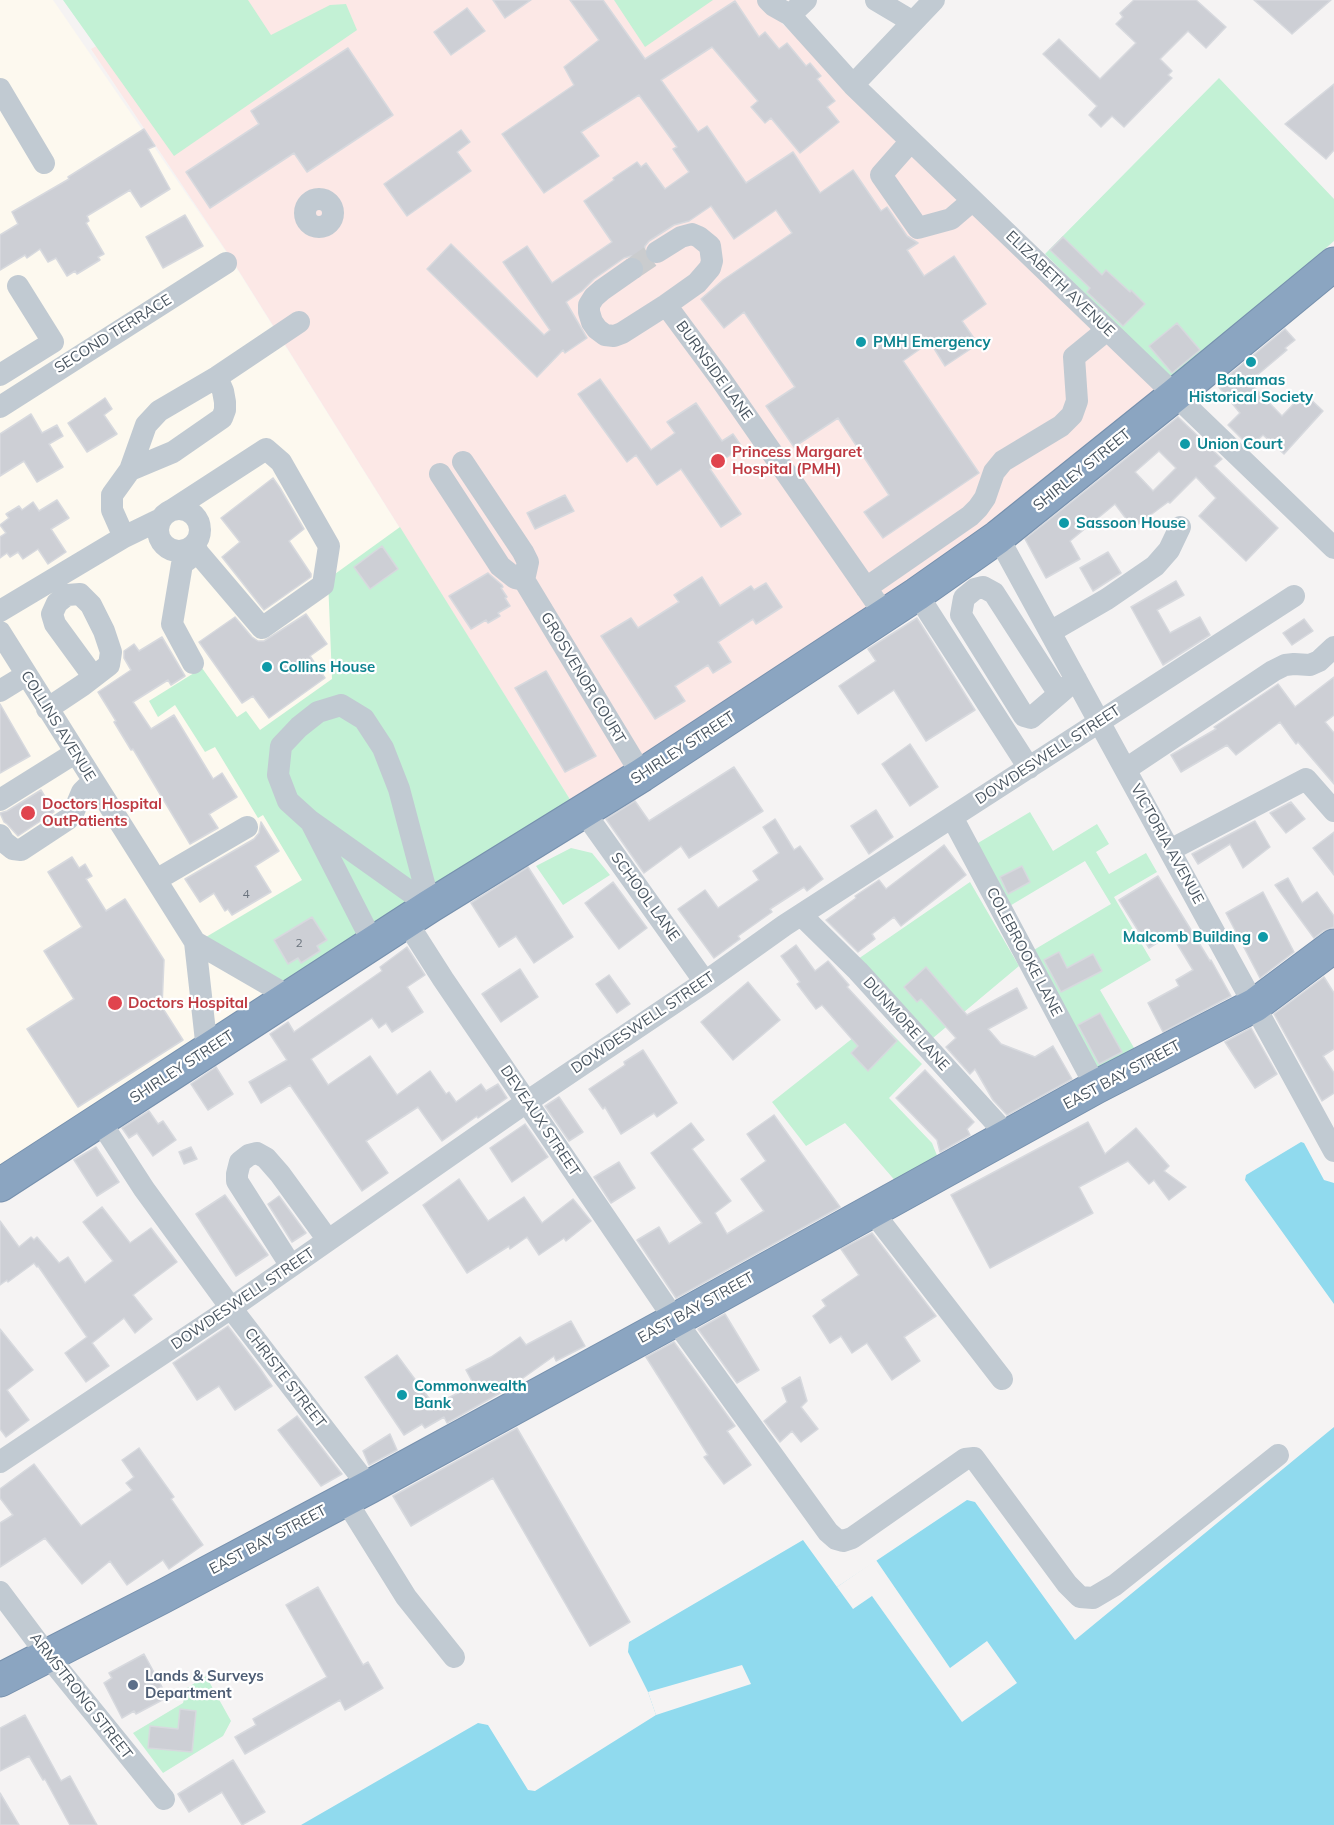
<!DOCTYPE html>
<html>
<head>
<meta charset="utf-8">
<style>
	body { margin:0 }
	canvas { display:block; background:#f5f3f3 }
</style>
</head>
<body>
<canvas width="1334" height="1825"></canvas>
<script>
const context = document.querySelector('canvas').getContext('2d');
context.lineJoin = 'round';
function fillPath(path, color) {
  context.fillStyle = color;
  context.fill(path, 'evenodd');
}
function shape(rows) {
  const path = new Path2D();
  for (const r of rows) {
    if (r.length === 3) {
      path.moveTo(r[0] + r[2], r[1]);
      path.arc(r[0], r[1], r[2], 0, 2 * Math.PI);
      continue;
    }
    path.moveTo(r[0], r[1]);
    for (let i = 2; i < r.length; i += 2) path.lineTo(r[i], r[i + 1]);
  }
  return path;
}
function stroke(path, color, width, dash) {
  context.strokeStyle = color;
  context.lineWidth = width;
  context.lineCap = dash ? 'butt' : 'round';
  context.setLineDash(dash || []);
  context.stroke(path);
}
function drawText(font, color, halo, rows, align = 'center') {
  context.font = font + ' Mulish,sans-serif';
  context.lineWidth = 4.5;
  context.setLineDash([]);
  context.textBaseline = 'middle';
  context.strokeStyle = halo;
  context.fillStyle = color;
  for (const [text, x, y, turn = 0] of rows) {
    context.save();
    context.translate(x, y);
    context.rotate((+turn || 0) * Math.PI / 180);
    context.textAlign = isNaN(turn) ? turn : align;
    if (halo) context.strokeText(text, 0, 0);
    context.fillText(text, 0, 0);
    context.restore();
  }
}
const commercial = shape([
	[0,0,53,0,227,253,571,801,0,1178]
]);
const medical = shape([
	[180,0,758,0,1162,395,935,574,571,801,227,252,91,49]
]);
const green = shape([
	[63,0,248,0,271,35,330,5,346,4,357,30,174,156],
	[614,0,713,0,645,47],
	[1219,78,1334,199,1334,241,1174,381,1045,254],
	[400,527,571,801,288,988,206,937,302,880,263,815,258,818,215,747,205,752,175,705,158,717,149,701,202,668,237,717,246,711,260,730,332,679,328,579],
	[1030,812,1053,851,1097,824,1109,844,1096,852,1109,874,1146,853,1157,872,1114,897,1151,960,1100,990,1140,1058,1100,1078,1027,954,1111,904,1085,861,1008,907,973,846],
	[571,848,592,853,610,875,563,905,536,866],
	[970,882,1019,966,933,1038,858,959],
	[877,1019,922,1064,889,1098,932,1143,938,1158,898,1184,845,1123,806,1146,772,1102],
	[206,1676,231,1721,223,1736,163,1773,133,1733,183,1703,187,1688]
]);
const water = shape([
	[1301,1142,1304,1143,1324,1180,1334,1183,1334,1304,1245,1180,1246,1175],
	[1334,1427,1334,1825,301,1825,478,1723,488,1725,528,1790,535,1791,656,1715,648,1692,628,1652,629,1642,803,1540,837,1587,967,1500,975,1502,1075,1640]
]);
const pier = shape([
	[876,1560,950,1668,987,1641,1017,1683,962,1722,872,1596,853,1609,837,1587],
	[742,1665,751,1684,656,1715,648,1692]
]);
const building = shape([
	[493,0,531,0,505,18,493,0],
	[570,0,603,0,645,59,735,1,759,37,765,32,779,49,787,43,806,66,810,63,821,76,817,79,835,101,827,107,839,122,800,153,771,118,765,123,751,107,758,101,712,47,661,80,698,132,707,126,746,183,793,152,820,193,853,170,881,211,887,207,907,236,918,243,907,250,924,276,954,256,986,304,962,321,978,344,945,366,930,342,903,361,979,473,883,538,864,512,889,495,838,418,794,447,766,406,795,387,744,312,724,328,701,299,723,280,792,233,776,210,734,239,711,206,689,221,674,225,649,241,645,246,644,253,646,260,652,264,645,269,643,262,638,257,631,256,624,258,594,279,582,291,566,302,587,338,565,353,563,350,537,377,427,269,451,244,544,335,550,330,503,262,527,246,552,283,612,242,584,201,614,180,613,178,637,162,641,167,646,163,665,189,689,172,673,149,677,147,639,95,581,132,599,156,544,193,502,134,574,85,564,67,599,40,570,0],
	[1134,0,1196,0,1226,27,1206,48,1188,31,1160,59,1172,71,1168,75,1172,78,1124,127,1112,116,1101,127,1089,115,1097,106,1043,54,1059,39,1100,79,1136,43,1116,24,1123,17,1120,13,1134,0],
	[1254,0,1331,0,1292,34,1254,0],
	[467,8,485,31,451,55,434,32,467,8],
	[348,48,393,115,307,172,294,153,210,208,186,172,259,124,251,111,348,48],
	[1334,84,1334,150,1326,159,1285,124,1334,84],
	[144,129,155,146,148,149,170,189,141,207,130,190,87,216,89,221,86,223,104,254,98,257,100,260,77,274,75,271,67,276,56,258,48,262,40,249,27,258,25,255,0,270,0,235,18,224,12,212,69,179,68,177,144,129],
	[461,130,470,142,457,152,471,171,407,216,384,184,461,130],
	[185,215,203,246,163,268,146,237,185,215],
	[1063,237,1102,275,1106,270,1130,292,1131,290,1145,304,1123,326,1087,292,1090,288,1050,250,1063,237],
	[1177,323,1200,350,1172,373,1149,346,1177,323],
	[1285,329,1295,340,1285,348,1287,350,1249,382,1282,416,1304,393,1323,411,1284,454,1263,435,1250,447,1228,425,1240,413,1217,385,1285,329],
	[600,379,651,450,675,433,667,422,696,403,722,441,733,434,742,447,710,469,741,514,721,527,681,469,657,485,636,455,627,462,578,394,600,379],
	[105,398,112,409,104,415,117,434,87,452,68,423,105,398],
	[31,414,42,433,57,425,63,436,49,444,63,467,37,482,24,461,0,476,0,434,31,414],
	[1178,417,1222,459,1214,466,1278,528,1246,561,1199,516,1216,498,1196,477,1170,503,1168,502,1133,528,1115,504,1070,541,1080,559,1046,578,1025,539,1178,417],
	[1159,451,1176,468,1153,491,1135,472,1159,451],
	[273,478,280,488,304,529,289,541,311,574,311,577,264,610,222,557,240,542,221,518,273,478],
	[565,495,574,511,535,529,527,513,565,495],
	[57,500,69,518,51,529,66,552,48,564,38,549,23,559,18,552,10,557,7,553,0,558,0,537,6,533,0,525,9,518,6,514,19,506,22,510,33,502,39,511,57,500],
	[382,546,398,569,370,589,354,567,382,546],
	[1108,552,1121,573,1093,591,1080,568,1108,552],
	[488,573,502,585,503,587,501,588,507,597,505,598,510,606,498,613,500,616,488,623,486,620,471,629,449,596,488,573],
	[702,577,720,606,751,586,754,590,766,583,782,607,756,624,753,619,718,642,731,662,713,673,708,665,675,686,685,701,655,719,601,636,631,618,638,628,679,602,674,595,702,577],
	[1176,581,1184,595,1157,610,1170,633,1200,617,1210,635,1163,665,1131,607,1176,581],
	[306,614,327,644,310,656,325,678,269,718,253,696,242,703,199,642,235,617,252,637,258,641,264,641,306,614],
	[917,618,975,710,926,741,894,690,858,714,839,686,876,661,868,649,917,618],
	[1304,619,1313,631,1292,645,1283,633,1304,619],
	[162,637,185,676,171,685,168,680,133,702,151,729,174,715,213,779,222,773,237,797,209,814,218,828,190,844,133,749,131,750,114,722,116,721,98,692,131,670,124,658,124,651,134,644,139,651,162,637],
	[546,671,596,756,565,772,515,688,546,671],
	[1334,677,1334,715,1325,722,1334,733,1334,784,1298,742,1296,744,1280,722,1236,755,1227,745,1181,772,1171,755,1216,729,1214,727,1278,684,1295,707,1334,677],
	[0,704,30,756,0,773,0,704],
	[910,744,938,787,910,806,882,764,910,744],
	[734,767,763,811,689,858,681,846,644,873,606,819,635,801,649,821,734,767],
	[41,790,54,812,18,836,7,824,4,822,0,813,7,811,41,790],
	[1291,802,1305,819,1286,833,1270,813,1291,802],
	[876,810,893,837,869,854,851,826,876,810],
	[775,819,794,850,800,846,823,879,807,891,804,887,770,909,772,912,738,936,740,939,714,958,678,909,705,890,718,908,759,880,753,871,779,853,763,827,775,819],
	[1255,821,1270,847,1243,868,1230,844,1198,864,1192,854,1255,821],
	[261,822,279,851,255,866,271,892,232,915,228,909,225,911,214,893,200,902,185,879,254,839,259,833,261,822],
	[1334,832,1334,875,1313,848,1334,832],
	[944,845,966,875,901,926,894,917,872,934,875,939,858,952,826,920,856,898,855,896,879,880,886,889,944,845],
	[72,857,79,868,85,864,92,876,86,879,106,911,125,899,164,960,162,1007,183,1040,78,1107,27,1029,74,999,44,951,82,927,48,872,72,857],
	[1022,866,1030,882,1008,894,1000,877,1022,866],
	[528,867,573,937,534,963,516,936,499,947,471,903,528,867],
	[1158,876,1210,961,1211,960,1231,996,1163,1032,1148,1003,1179,986,1176,980,1193,970,1171,934,1149,948,1119,900,1158,876],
	[1288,878,1302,903,1317,892,1334,916,1334,927,1323,931,1314,938,1275,885,1288,878],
	[613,882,647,928,619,949,585,903,613,882],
	[1263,892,1294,952,1260,978,1226,913,1263,892],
	[312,917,327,940,317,946,320,951,301,963,298,958,288,964,274,940,312,917],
	[796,945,815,971,828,961,849,985,847,987,897,1041,868,1071,851,1053,858,1046,822,1005,816,1009,797,984,800,982,781,956,796,945],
	[407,947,425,975,407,987,423,1012,392,1032,386,1023,379,1028,372,1018,311,1059,328,1085,370,1056,397,1095,430,1071,446,1094,449,1092,456,1102,481,1084,486,1091,498,1084,507,1098,478,1118,477,1116,442,1141,418,1107,366,1141,388,1173,362,1191,290,1085,261,1103,249,1082,287,1060,270,1034,288,1022,294,1032,382,971,380,967,407,947],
	[1059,952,1067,968,1093,954,1102,971,1061,992,1044,960,1059,952],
	[926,967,967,1015,1017,988,1027,1008,988,1029,1001,1044,1035,1057,1053,1046,1072,1079,1007,1115,993,1100,975,1069,970,1074,946,1047,956,1038,921,999,917,1002,904,987,926,967],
	[520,969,538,997,501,1022,482,994,520,969],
	[609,975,630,1004,617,1013,596,984,609,975],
	[1324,977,1334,993,1334,1049,1323,1056,1334,1073,1334,1093,1322,1101,1274,1014,1324,977],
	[748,982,780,1020,733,1060,701,1022,748,982],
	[1100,1013,1122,1052,1099,1064,1078,1025,1100,1013],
	[1251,1028,1277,1074,1255,1088,1225,1042,1251,1028],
	[643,1050,677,1103,657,1117,654,1113,621,1134,605,1107,603,1109,589,1089,625,1065,624,1062,643,1050],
	[216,1067,233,1094,208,1110,191,1084,216,1067],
	[925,1070,974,1122,967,1129,970,1135,940,1152,937,1140,896,1098,925,1070],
	[559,1097,583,1132,569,1141,545,1106,559,1097],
	[149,1111,158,1124,163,1121,176,1140,153,1156,137,1133,129,1138,122,1128,149,1111],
	[774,1115,840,1207,676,1298,637,1240,659,1227,669,1244,702,1223,651,1153,691,1123,704,1140,692,1149,731,1201,715,1213,727,1234,764,1211,741,1179,766,1161,747,1134,774,1115],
	[1088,1122,1105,1154,1136,1128,1169,1166,1164,1171,1186,1187,1169,1200,1154,1180,1149,1184,1128,1161,1079,1187,1093,1213,990,1268,951,1195,1088,1122],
	[525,1124,548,1157,512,1182,490,1148,525,1124],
	[96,1147,119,1182,97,1196,74,1160,96,1147],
	[191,1147,197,1159,184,1164,179,1152,191,1147],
	[619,1162,635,1188,611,1203,594,1177,619,1162],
	[459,1179,488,1221,524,1197,542,1223,573,1199,591,1221,566,1241,564,1238,539,1255,527,1237,510,1249,509,1246,467,1273,423,1205,459,1179],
	[225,1195,268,1255,236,1276,196,1214,225,1195],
	[279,1196,306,1233,292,1242,268,1204,279,1196],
	[102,1207,130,1243,151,1228,177,1262,133,1295,152,1319,135,1333,124,1318,92,1343,109,1366,86,1382,65,1353,87,1337,38,1266,37,1267,34,1263,8,1282,7,1280,0,1285,0,1221,19,1247,31,1237,34,1240,37,1237,59,1263,68,1257,85,1283,113,1261,83,1222,102,1207],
	[872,1233,936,1316,904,1337,920,1361,892,1380,867,1343,852,1353,841,1336,830,1343,813,1316,826,1306,822,1300,859,1275,841,1249,872,1233],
	[725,1314,759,1370,737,1383,698,1329,725,1314],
	[571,1321,585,1346,556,1361,554,1356,509,1388,447,1423,444,1417,425,1428,422,1424,404,1435,365,1377,397,1355,434,1405,474,1385,466,1370,491,1357,520,1337,526,1345,571,1321],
	[228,1326,259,1367,272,1386,235,1410,219,1386,197,1400,173,1363,228,1326],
	[0,1329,33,1370,7,1390,29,1420,6,1437,0,1429,0,1329],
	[674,1342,735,1426,727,1431,751,1465,724,1484,704,1457,708,1455,646,1357,674,1342],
	[800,1377,807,1401,801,1407,818,1429,801,1442,792,1431,780,1442,764,1421,787,1402,782,1388,800,1377],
	[297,1416,342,1474,321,1486,278,1430,297,1416],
	[517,1428,630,1622,590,1646,493,1478,411,1526,393,1496,517,1428],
	[390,1434,397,1450,369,1465,363,1451,390,1434],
	[139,1448,174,1497,171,1499,203,1545,169,1569,163,1560,127,1585,110,1561,82,1584,45,1538,0,1567,0,1523,13,1515,0,1498,0,1489,34,1464,81,1526,132,1490,126,1483,134,1477,122,1460,139,1448],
	[318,1587,363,1665,368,1662,383,1688,345,1710,340,1700,245,1754,235,1737,256,1725,253,1719,327,1677,286,1605,318,1587],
	[144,1654,162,1687,160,1687,166,1698,136,1714,134,1711,122,1718,104,1683,112,1678,109,1673,144,1654],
	[180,1709,196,1711,192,1752,148,1748,150,1726,178,1729,180,1709],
	[25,1715,61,1781,70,1776,97,1825,70,1825,45,1779,43,1780,29,1756,0,1771,0,1728,25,1715],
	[233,1760,265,1812,242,1825,222,1792,189,1812,178,1794,233,1760],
	[0,1793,19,1825,0,1825,0,1793]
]);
const minorTunnel = shape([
	[632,269,657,252]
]);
const minor = shape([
	[768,0,774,6,790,15,853,85,1334,548],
	[876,0,913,22],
	[790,15,806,0],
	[853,85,934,0],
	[0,89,44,163],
	[911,141,881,175,918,228,951,219,972,201],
	[319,213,14],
	[632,269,602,290,594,297,589,305,589,312,592,322,597,329,605,335,614,336,622,333,666,305,697,283,710,268,712,261,710,246,699,237,692,234,681,237,657,252],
	[666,305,720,378,885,615],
	[0,375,53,342,18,286],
	[0,407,226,263],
	[463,462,523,552,528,562,524,580],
	[130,470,173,452,222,418,225,410,225,402,223,391,217,377],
	[440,474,500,566,515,578,524,580],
	[179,530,21],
	[172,510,266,449,281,462,329,546,323,585,262,628,193,547],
	[124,537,112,510,112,495,130,470,146,425,159,411,217,377,299,322],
	[998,537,1334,1151],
	[524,580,642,775],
	[866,588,970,516,978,508,985,498,994,472,1003,461,1061,426,1072,415,1077,401,1074,357,1107,330],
	[917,594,1029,768],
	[0,611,124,537,161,519],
	[0,632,195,942,207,1050],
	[1050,632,1107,599,1155,566,1169,550,1180,527],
	[193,663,172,624,182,564,198,552],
	[0,691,26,675],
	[1059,694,994,593,983,587,975,589,964,598,961,615,1024,716,1031,718,1059,694,1076,679],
	[341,705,364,719,383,748,399,789,430,906,309,820,288,801,278,775,281,746,299,727,318,712,341,705],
	[47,709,83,685,109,665,111,652,104,631,91,605,80,594,67,595,57,603,52,614,55,624,93,676],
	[1126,769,1273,671,1285,665,1294,664,1310,665,1319,661,1334,647],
	[0,800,75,753],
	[584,812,705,982],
	[952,817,1096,1087],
	[312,824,373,943],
	[0,835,4,842,13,849,21,850,68,819,74,811,82,792,93,781],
	[1170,850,1306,779,1334,811],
	[156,880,247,827],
	[801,915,858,971,1008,1136],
	[406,921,443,979,675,1320,828,1532,836,1539,843,1541,852,1538,965,1459,974,1458,1067,1584,1080,1597,1093,1598,1115,1585,1278,1455],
	[195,942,290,997],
	[100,1121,144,1189,231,1308,369,1487],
	[872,1211,1002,1379],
	[291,1266,237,1181,237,1174,240,1162,249,1155,257,1153,266,1158,280,1174,328,1240],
	[0,1462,231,1308,528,1101,705,982,785,925,1294,596],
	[345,1499,406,1597,454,1657],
	[0,1592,48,1656,164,1799]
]);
const highway = shape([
	[0,1185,430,906,642,775,917,594,998,537,1175,395,1334,264],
	[0,1680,162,1597,369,1487,675,1320,1096,1087,1255,1005,1334,946]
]);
const markers = [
	[861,342,6,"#0f9aa8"],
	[1251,362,6,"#0f9aa8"],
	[1185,444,6,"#0f9aa8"],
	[718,461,8,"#e0444e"],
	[1064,523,6,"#0f9aa8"],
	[267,667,6,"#0f9aa8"],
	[28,813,8,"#e0444e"],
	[1263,937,6,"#0f9aa8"],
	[115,1003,8,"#e0444e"],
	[402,1395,6,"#0f9aa8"],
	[133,1685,6,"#5c6f8a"]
];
const numberNames = [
	["4",246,894],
	["2",299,943]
];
const streetNames = [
	["ELIZABETH AVENUE",1060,284,44],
	["SECOND TERRACE",113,334,-32],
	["BURNSIDE LANE",714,371,54],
	["SHIRLEY STREET",1082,470,-39],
	["GROSVENOR COURT",583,678,59],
	["COLLINS AVENUE",58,726,58],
	["SHIRLEY STREET",683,748,-33],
	["DOWDESWELL STREET",1048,755,-33],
	["VICTORIA AVENUE",1167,844,61],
	["SCHOOL LANE",645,897,54],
	["COLEBROOKE LANE",1024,952,62],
	["DOWDESWELL STREET",643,1023,-34],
	["DUNMORE LANE",906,1024,48],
	["SHIRLEY STREET",182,1067,-33],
	["EAST BAY STREET",1122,1075,-28],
	["DEVEAUX STREET",540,1121,56],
	["DOWDESWELL STREET",243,1299,-34],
	["EAST BAY STREET",696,1308,-29],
	["CHRISTE STREET",285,1378,52],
	["EAST BAY STREET",268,1540,-28],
	["ARMSTRONG STREET",81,1696,52]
];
const cultureNames = [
	["PMH Emergency",873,342],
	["Bahamas",1251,380,"center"],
	["Historical Society",1251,397,"center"],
	["Union Court",1197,444],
	["Sassoon House",1076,523],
	["Collins House",279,667],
	["Malcomb Building",1251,937,"right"],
	["Commonwealth",414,1386],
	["Bank",414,1403]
];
const healthNames = [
	["Princess Margaret",732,452],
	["Hospital (PMH)",732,469],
	["Doctors Hospital",42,804],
	["OutPatients",42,821],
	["Doctors Hospital",128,1003]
];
const serviceNames = [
	["Lands & Surveys",145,1676],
	["Department",145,1693]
];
fillPath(commercial, '#fdf9ef');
fillPath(medical, '#fce8e6');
fillPath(green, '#c3f1d5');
fillPath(water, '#90daee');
fillPath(pier, '#f5f3f3');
fillPath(building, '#cdcfd5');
stroke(building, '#d7d9de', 1.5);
stroke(minorTunnel, '#caccce', 22, [22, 11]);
stroke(highway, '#7690ad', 35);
stroke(minor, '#c1cad2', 22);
stroke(highway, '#8ba5c1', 33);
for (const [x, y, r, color] of markers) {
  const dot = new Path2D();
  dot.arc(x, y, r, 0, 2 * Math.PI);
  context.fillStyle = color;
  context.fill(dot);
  stroke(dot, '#fff', 2);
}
drawText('12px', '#6b747e', null, numberNames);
drawText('15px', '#4a5661', '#fff', streetNames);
drawText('bold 15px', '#0d838f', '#fff', cultureNames, 'left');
drawText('bold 15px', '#be3a42', '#fff', healthNames, 'left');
drawText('bold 15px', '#4e5e75', '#fff', serviceNames, 'left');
</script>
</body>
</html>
